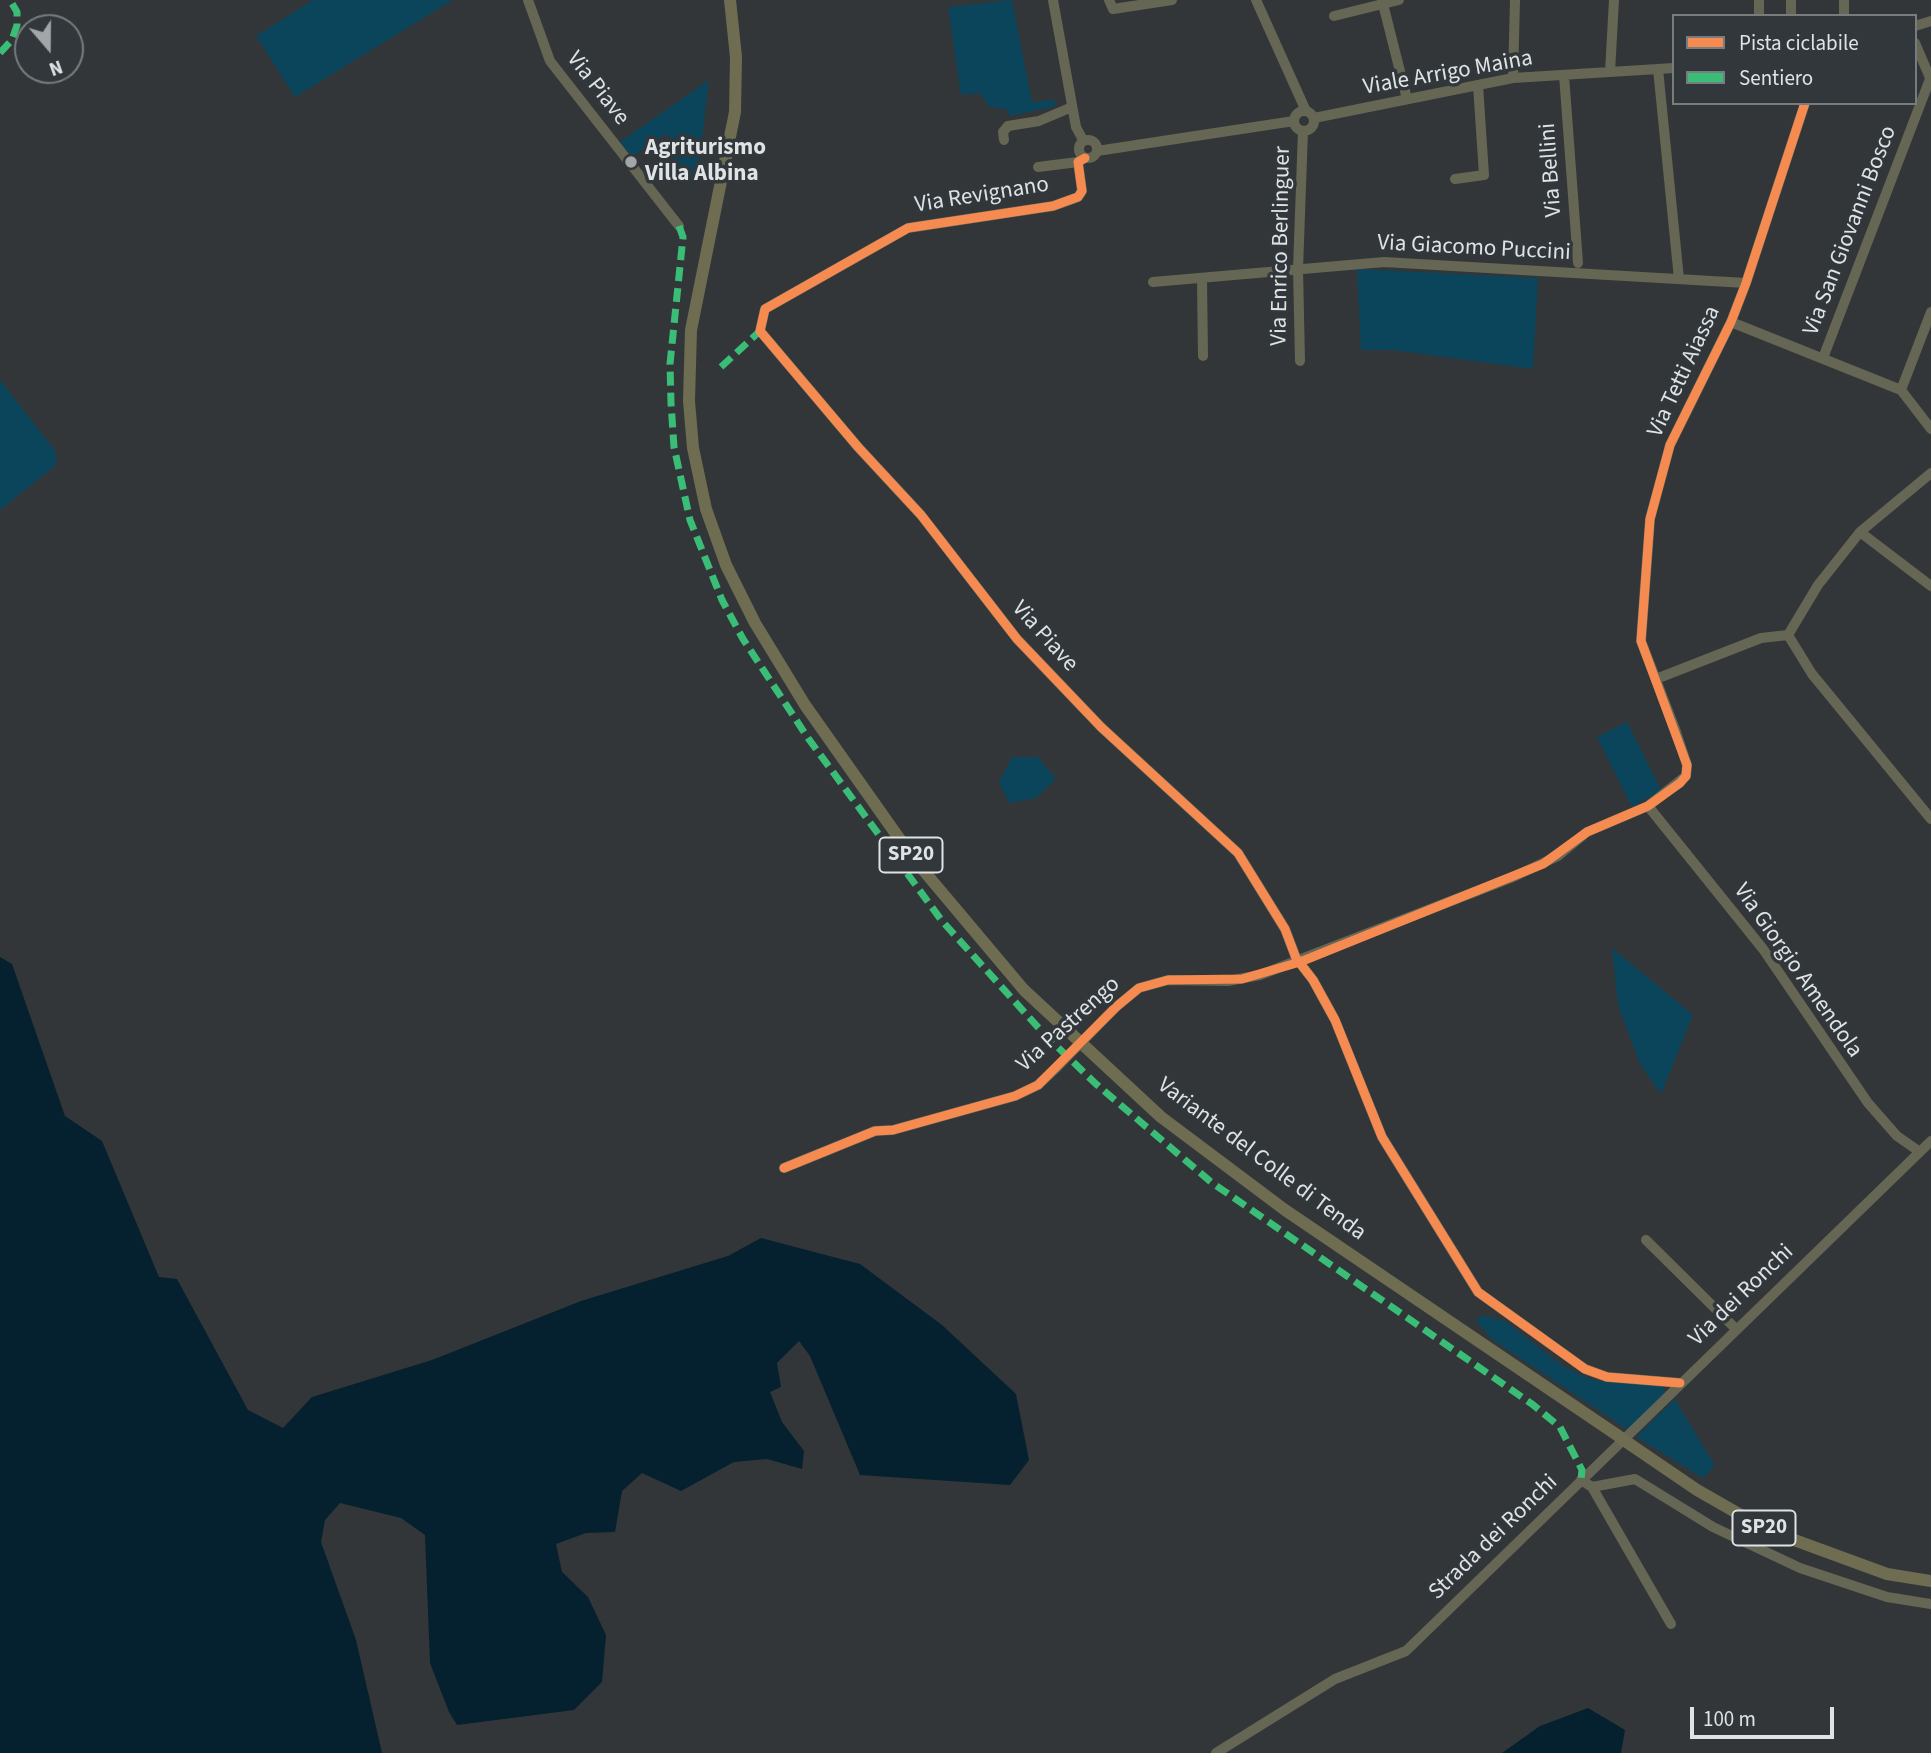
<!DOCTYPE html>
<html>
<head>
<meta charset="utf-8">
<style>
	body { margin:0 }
	#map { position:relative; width:1931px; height:1753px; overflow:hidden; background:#333638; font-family:"Source Sans 3",sans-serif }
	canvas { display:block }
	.legend { position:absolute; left:1672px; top:14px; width:245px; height:91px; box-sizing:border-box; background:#31373a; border:2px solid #777c7e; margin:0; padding:9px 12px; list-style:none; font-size:21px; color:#dfe3e5 }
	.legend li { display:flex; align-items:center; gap:14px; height:35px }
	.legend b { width:35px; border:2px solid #777c7e }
	.north { position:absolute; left:14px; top:14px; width:70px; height:70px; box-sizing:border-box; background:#31373a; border:2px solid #777c7e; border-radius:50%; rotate:160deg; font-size:19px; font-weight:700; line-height:28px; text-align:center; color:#dfe3e5 }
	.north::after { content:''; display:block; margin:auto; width:24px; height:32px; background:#a3a6a8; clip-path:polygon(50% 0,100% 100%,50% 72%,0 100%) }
	.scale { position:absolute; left:1690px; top:1707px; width:144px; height:32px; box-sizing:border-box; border:4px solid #dfe3e5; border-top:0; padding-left:9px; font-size:21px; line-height:24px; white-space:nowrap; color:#dfe3e5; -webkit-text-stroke:5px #31373a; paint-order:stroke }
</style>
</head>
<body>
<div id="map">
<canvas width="1931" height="1753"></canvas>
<ul class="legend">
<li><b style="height:9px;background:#f68b52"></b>Pista ciclabile</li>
<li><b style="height:9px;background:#3abd76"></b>Sentiero</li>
</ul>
<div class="north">N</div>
<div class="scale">100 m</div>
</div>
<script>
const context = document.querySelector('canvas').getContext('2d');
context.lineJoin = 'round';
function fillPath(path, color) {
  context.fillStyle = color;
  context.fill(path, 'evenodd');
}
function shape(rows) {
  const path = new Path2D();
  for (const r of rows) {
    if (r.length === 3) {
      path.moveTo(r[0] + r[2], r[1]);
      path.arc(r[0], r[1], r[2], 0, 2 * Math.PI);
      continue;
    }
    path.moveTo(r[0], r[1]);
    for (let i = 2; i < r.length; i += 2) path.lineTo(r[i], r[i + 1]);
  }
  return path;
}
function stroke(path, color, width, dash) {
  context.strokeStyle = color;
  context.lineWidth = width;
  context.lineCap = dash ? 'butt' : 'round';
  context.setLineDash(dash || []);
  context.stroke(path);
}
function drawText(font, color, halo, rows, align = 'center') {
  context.font = font + ' "Source Sans 3",sans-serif';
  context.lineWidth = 7;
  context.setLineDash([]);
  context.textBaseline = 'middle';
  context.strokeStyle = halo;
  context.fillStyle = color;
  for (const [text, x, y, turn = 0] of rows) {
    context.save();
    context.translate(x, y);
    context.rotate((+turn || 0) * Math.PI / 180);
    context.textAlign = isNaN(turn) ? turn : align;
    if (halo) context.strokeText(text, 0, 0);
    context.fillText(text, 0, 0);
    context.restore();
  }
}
const green = shape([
	[313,0,453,0,295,97,256,36],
	[1012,0,1032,102,1054,100,1057,106,1009,116,1008,110,988,106,980,93,961,95,948,7],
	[709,80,697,180,691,185,670,153,678,146,666,134,632,157,620,142],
	[1357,269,1538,278,1533,369,1392,350,1361,350],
	[0,380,54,449,57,458,55,466,0,510],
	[1627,722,1661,790,1632,807,1597,737],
	[1012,757,1038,757,1056,779,1036,798,1009,803,999,782],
	[1612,948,1693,1015,1661,1094,1640,1064,1618,1005],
	[1482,1315,1505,1321,1563,1366,1593,1380,1664,1387,1665,1395,1628,1430,1493,1340,1476,1321],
	[1675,1399,1715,1466,1703,1478,1636,1437]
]);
const water = shape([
	[0,957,12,964,65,1116,102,1141,159,1277,177,1279,248,1410,283,1428,312,1397,432,1360,581,1301,728,1256,761,1238,860,1264,942,1325,1016,1394,1029,1460,1010,1485,860,1475,810,1356,799,1341,777,1363,781,1387,770,1392,782,1422,804,1451,802,1469,767,1459,734,1462,681,1491,642,1473,622,1491,615,1532,586,1533,556,1544,562,1572,588,1597,606,1635,602,1682,574,1710,457,1725,449,1712,430,1663,425,1535,401,1518,340,1503,325,1520,321,1542,356,1640,382,1753,0,1753],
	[1588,1708,1625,1730,1621,1753,1502,1753,1540,1726]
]);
const minor = shape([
	[528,0,550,61,679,226],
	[1053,0,1076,127,1083,140],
	[1109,0,1113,9,1172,0],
	[1256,0,1306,111],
	[1382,0,1407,99],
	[1759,0,1759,16],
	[1791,0,1791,16],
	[1334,16,1399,0],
	[1844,16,1844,0],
	[1915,26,1931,21],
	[1915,43,1931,80],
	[1658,69,1679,279],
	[1610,72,1614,0],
	[1564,75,1578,263],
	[1513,78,1515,0],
	[1304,121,10],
	[1314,118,1513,78,1674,68],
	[1088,149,9],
	[1004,140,1003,132,1008,126,1039,121,1072,107],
	[1097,151,1294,121],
	[1085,158,1078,162,1082,191,1078,197,1053,206,908,228,765,309,760,331,858,447,921,515,1017,639,1101,727,1238,853,1285,929,1296,958,1313,980,1335,1020,1382,1137,1478,1292,1585,1369,1607,1377,1680,1383],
	[1038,167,1078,162],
	[1455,179,1484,175,1478,85],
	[1202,278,1203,356],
	[1153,282,1384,262,1746,283],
	[1731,322,1901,390],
	[1823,358,1930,79],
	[1300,361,1298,269,1303,131],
	[1901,390,1931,312],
	[1901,390,1931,429],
	[1931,473,1860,532,1931,586],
	[1788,635,1818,585,1860,532],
	[1656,679,1761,638,1788,635,1812,674,1931,819],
	[1648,806,1763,949,1868,1103,1897,1136,1920,1152],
	[1116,1007,1139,988,1168,980,1228,981,1260,975,1513,877,1558,856,1587,832,1648,806,1686,776,1687,765,1675,729,1641,641,1650,519,1670,445,1731,322,1746,283,1805,103],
	[784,1168,875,1131,893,1130,1015,1096,1038,1085,1057,1067],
	[1646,1240,1736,1329],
	[1581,1480,1592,1487,1635,1479,1713,1527,1800,1568,1887,1597,1931,1604],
	[1592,1487,1671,1624],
	[1216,1753,1335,1679,1406,1651,1931,1141]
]);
const major = shape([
	[730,0,736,57,735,112,691,330,689,401,693,448,706,509,726,565,755,623,805,705,913,858,1024,990,1161,1117,1285,1210,1617,1435],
	[1631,1445,1697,1490,1767,1530,1887,1574,1931,1581]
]);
const minorBridge = shape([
	[1057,1067,1116,1007]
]);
const majorBridge = shape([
	[1617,1435,1631,1445]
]);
const quiet = shape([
	[0,53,12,40,17,25,17,12,10,0],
	[679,226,683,237,670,364,671,403,674,447,690,520,722,600,743,639,808,738,942,921,1045,1035,1096,1084,1211,1182,1532,1404,1560,1427,1582,1470,1581,1480],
	[721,367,760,331]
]);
const cycleway = shape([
	[1085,158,1078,162,1082,191,1078,197,1053,206,908,228,765,309,760,331,858,447,921,515,1017,639,1101,727,1238,853,1285,929,1296,958,1313,980,1335,1020,1382,1137,1478,1292,1585,1369,1607,1377,1680,1383],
	[784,1168,875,1131,893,1130,1015,1096,1038,1085,1116,1007,1139,988,1168,980,1242,979,1300,962,1543,864,1587,832,1648,806,1680,783,1686,776,1687,765,1641,641,1650,519,1670,445,1731,322,1746,283,1805,103]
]);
const markers = [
	[631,162,7,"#a3a6a8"]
];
const shields = [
	[911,855,63],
	[1764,1528,63]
];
const shieldNames = [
	["SP20",911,855],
	["SP20",1764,1528]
];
const streetNames = [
	["Viale Arrigo Maina",1448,74,-10],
	["Via Piave",597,89,52],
	["Via Bellini",1552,170,-94],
	["Via Revignano",982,196,-9],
	["Via San Giovanni Bosco",1851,231,-69],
	["Via Enrico Berlinguer",1282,246,-89],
	["Via Giacomo Puccini",1474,249,3],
	["Via Tetti Aiassa",1685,372,-65],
	["Via Piave",1044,637,48],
	["Via Giorgio Amendola",1797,971,55],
	["Via Pastrengo",1069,1025,-42],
	["Variante del Colle di Tenda",1261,1160,37],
	["Via dei Ronchi",1742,1296,-44],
	["Strada dei Ronchi",1494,1538,-44]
];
const poiNames = [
	["Agriturismo",645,149],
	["Villa Albina",645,175]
];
fillPath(green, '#0b455b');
fillPath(water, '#05202e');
stroke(minor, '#665', 10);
stroke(major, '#6e6c51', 12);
stroke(minorBridge, '#665', 10);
stroke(majorBridge, '#6e6c51', 12);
stroke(quiet, '#3abd76', 7, [14, 7]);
stroke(cycleway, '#f68b52', 9);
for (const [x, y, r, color] of markers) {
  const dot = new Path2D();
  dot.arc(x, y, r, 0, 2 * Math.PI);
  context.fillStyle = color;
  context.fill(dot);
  stroke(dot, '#31373a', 2.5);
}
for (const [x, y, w] of shields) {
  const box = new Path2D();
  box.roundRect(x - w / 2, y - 17.5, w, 35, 5);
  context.fillStyle = '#31373a';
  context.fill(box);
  stroke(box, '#dfe3e5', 2);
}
drawText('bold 21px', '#dfe3e5', null, shieldNames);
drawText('23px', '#dfe3e5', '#31373a', streetNames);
drawText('bold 23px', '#dfe3e5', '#31373a', poiNames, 'left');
</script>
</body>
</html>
